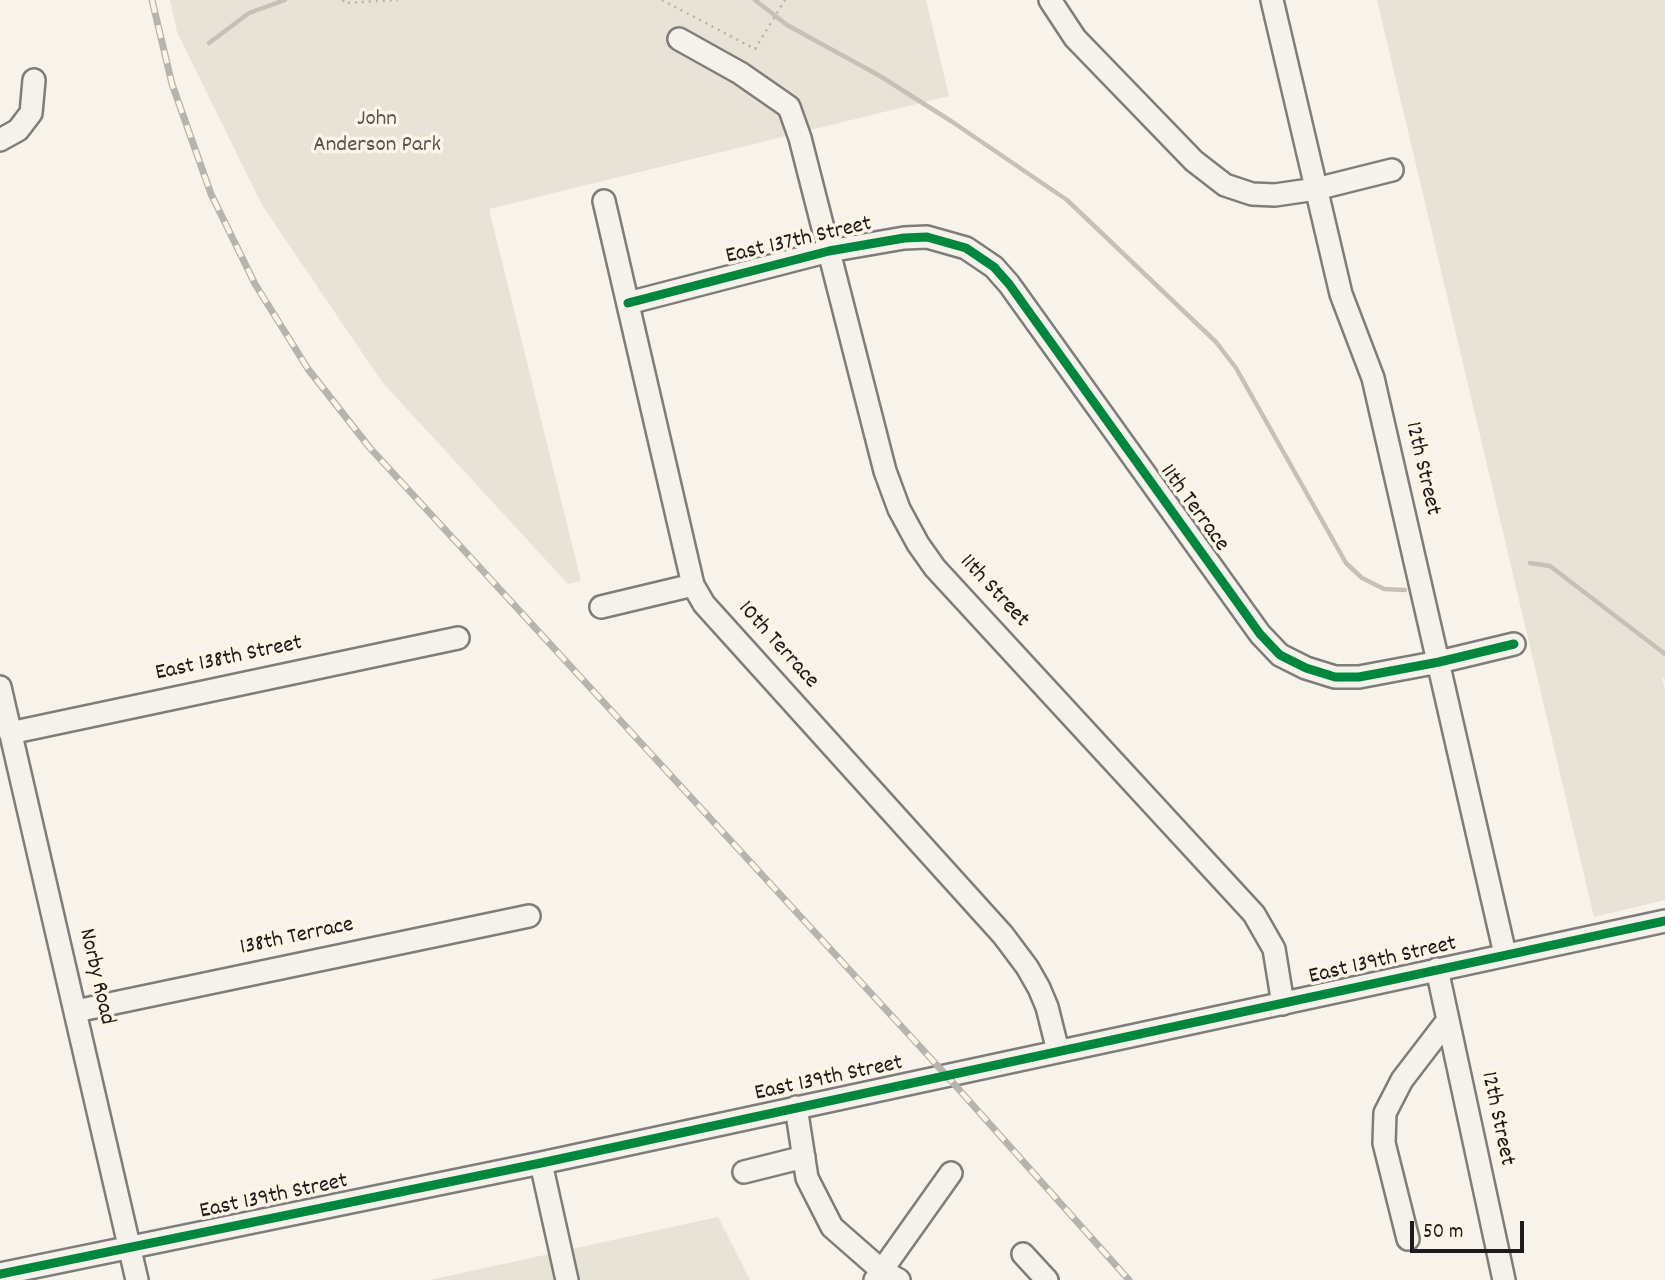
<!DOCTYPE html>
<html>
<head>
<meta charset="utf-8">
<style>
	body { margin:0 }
	#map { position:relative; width:1665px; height:1280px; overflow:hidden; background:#f7f3ea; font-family:Dekko,sans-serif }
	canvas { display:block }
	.scale { position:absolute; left:1410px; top:1221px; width:114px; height:32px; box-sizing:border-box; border:4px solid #1c1c1c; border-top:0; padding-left:9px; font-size:21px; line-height:24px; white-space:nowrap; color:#1c1c1c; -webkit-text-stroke:5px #fcf5e5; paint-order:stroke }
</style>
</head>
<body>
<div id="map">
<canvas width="1665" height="1280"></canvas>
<div class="scale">50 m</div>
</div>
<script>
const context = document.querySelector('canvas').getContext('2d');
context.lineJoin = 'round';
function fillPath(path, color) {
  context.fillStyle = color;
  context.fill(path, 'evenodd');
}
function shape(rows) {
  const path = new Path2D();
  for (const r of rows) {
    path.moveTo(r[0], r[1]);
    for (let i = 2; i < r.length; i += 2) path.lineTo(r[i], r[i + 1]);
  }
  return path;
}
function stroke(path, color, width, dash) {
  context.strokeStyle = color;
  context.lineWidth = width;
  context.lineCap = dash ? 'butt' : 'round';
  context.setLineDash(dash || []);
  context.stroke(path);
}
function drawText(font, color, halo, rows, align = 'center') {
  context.font = font + ' Dekko,sans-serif';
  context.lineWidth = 7;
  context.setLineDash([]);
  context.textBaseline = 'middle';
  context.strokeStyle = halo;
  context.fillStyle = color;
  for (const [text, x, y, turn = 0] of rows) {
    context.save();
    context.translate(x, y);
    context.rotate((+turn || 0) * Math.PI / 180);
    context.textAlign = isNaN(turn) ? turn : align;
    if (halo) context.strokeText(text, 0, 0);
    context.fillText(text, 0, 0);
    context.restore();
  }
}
const built = shape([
	[718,1217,750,1280,430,1280]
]);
const green = shape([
	[170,0,926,0,949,96,489,209,581,581,568,584,382,382,262,205,177,32],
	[1377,0,1665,0,1665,679,1662,678,1665,690,1665,900,1594,917]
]);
const stream = shape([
	[755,0,787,25,880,76,951,121,1067,200,1216,342,1236,368,1346,563,1362,578,1384,589,1405,590],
	[209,43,249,13,285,0],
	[1530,563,1550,566,1665,654]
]);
const path = shape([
	[343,0,344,3,398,0],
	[662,0,755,49,785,0]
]);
const minor = shape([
	[1050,0,1075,38,1194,161,1225,185,1252,194,1275,195,1316,189,1392,170],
	[1272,0,1341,294,1373,378,1505,954],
	[679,39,740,73,789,107,800,138,885,471,899,509,918,544,935,568,1254,914,1274,949,1283,1004],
	[0,140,18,130,31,113,34,80],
	[604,201,693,585,704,604,1003,935,1027,967,1039,988,1047,1007,1058,1051],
	[628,303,829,251,904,238,927,237,966,248,994,267,1009,284,1260,634,1280,655,1306,668,1335,677,1359,677,1439,662,1514,644],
	[601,607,693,585],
	[0,687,137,1280],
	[10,733,458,638],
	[1437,969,1504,1280],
	[76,1011,529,916],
	[796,1107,807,1178,832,1227,881,1270,899,1280],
	[541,1163,567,1280],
	[744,1172,804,1157],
	[1408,1239,1384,1143,1385,1113,1402,1080,1448,1020],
	[1023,1254,1047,1280],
	[0,1274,541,1163,1665,921],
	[875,1280,951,1173]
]);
const rail = shape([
	[152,0,172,84,211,194,255,284,308,369,370,448,946,1075,1129,1280]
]);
const cycleway = shape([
	[628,303,829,251,904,238,927,237,966,248,994,267,1009,284,1260,634,1280,655,1306,668,1335,677,1359,677,1439,662,1514,644],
	[0,1274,541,1163,1665,921]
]);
const parkNames = [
	["John",377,121],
	["Anderson Park",377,147]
];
const streetNames = [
	["East 137th Street",799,242,-13],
	["12th Street",1421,469,77],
	["11th Terrace",1193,509,54],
	["11th Street",993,592,47],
	["10th Terrace",777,646,48],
	["East 138th Street",229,660,-12],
	["138th Terrace",297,938,-12],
	["East 139th Street",1383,962,-13],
	["Norby Road",95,977,77],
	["East 139th Street",829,1080,-12],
	["12th Street",1496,1119,78],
	["East 139th Street",274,1198,-12]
];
fillPath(built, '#e8e3d7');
fillPath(green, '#e8e2d7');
stroke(stream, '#c5c1b7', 4.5);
stroke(minor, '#7f7d79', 26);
stroke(path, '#b6b4af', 2.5, [2, 5]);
stroke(minor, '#f5f2ec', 21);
stroke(rail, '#b6b4af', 7);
stroke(rail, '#fcf5e5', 4.5, [13]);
stroke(cycleway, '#00873e', 9);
drawText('23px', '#555450', '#fcf5e5', parkNames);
drawText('23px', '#1c1c1c', '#fcf5e5', streetNames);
</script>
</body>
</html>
